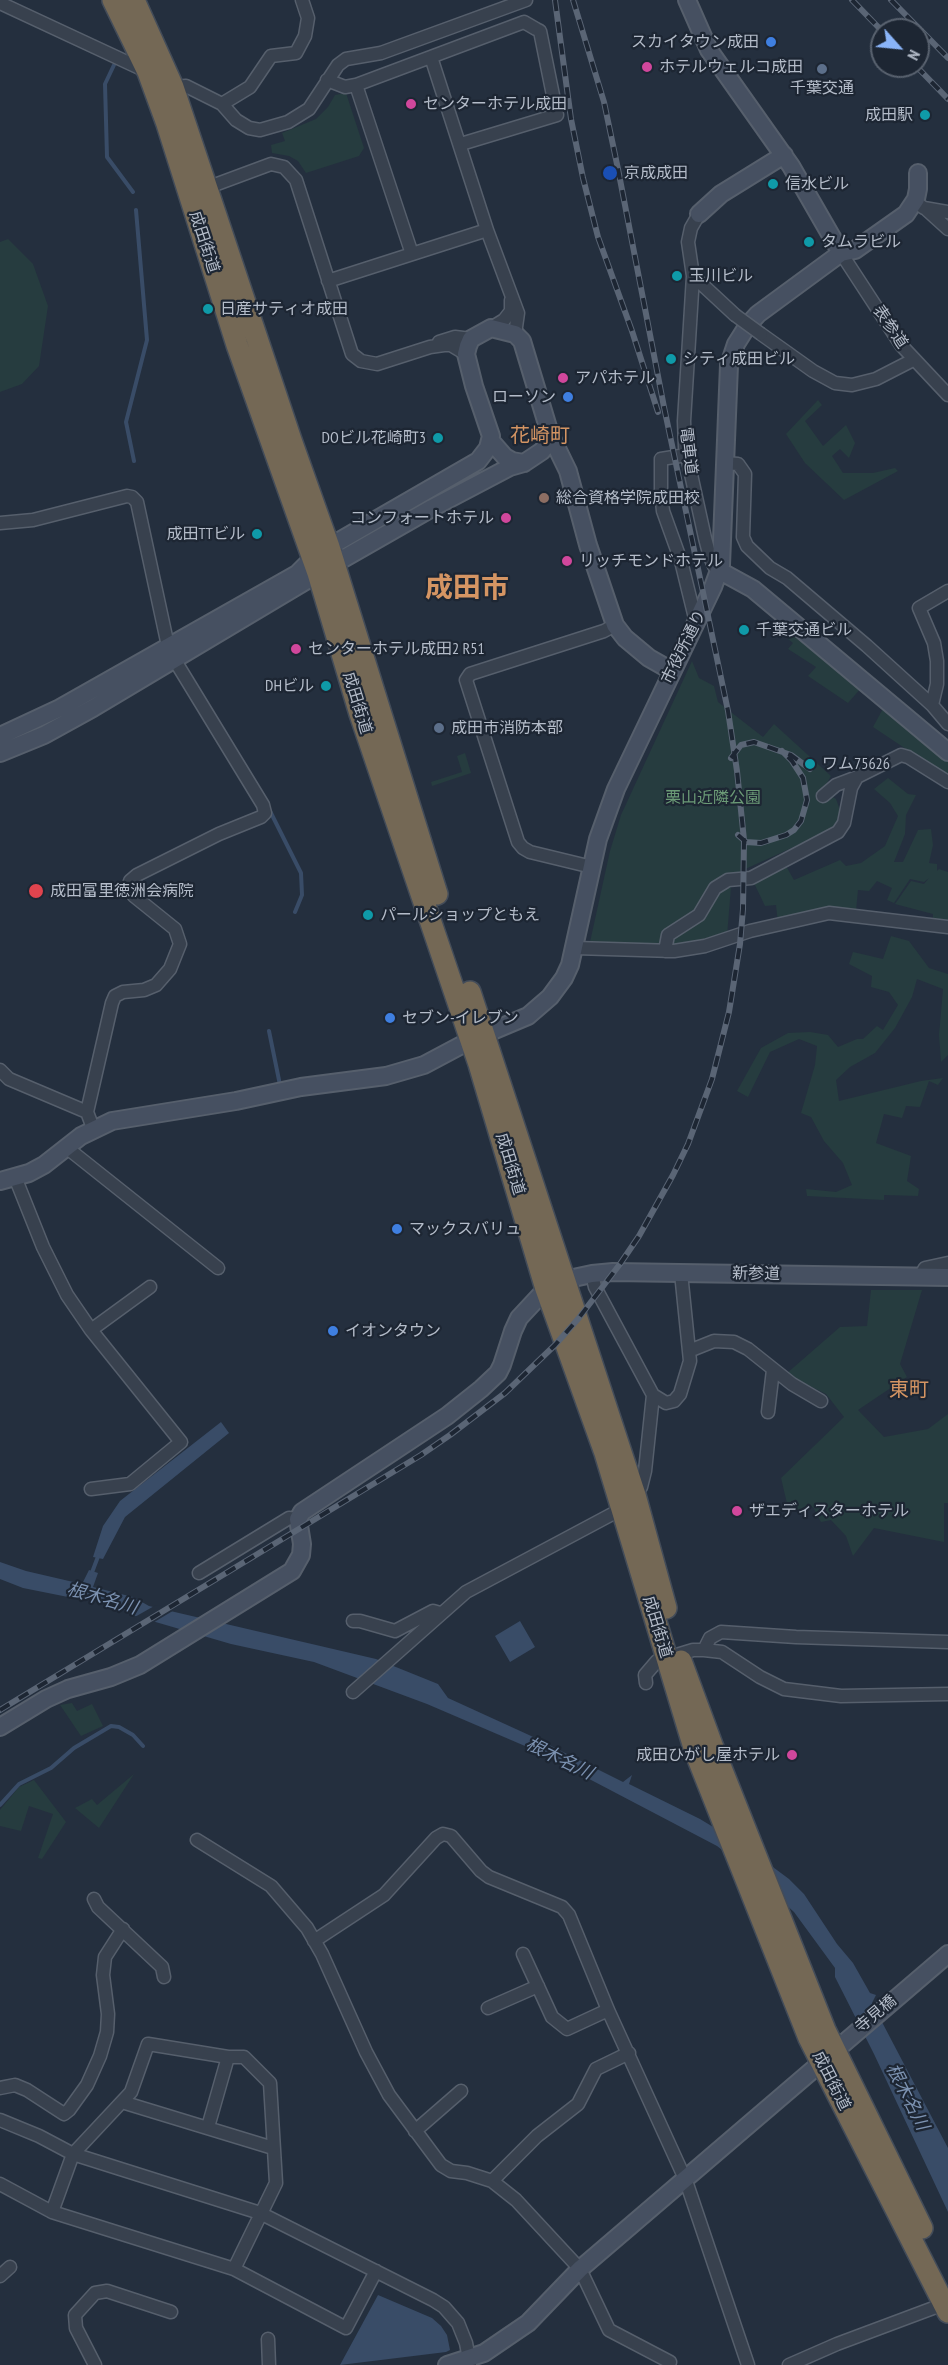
<!DOCTYPE html>
<html>
<head>
<meta charset="utf-8">
<style>
	body { margin:0 }
	#map { position:relative; width:948px; height:2365px; overflow:hidden; background:#242f3e; font-family:"PT Sans Narrow",sans-serif }
	canvas { display:block }
	.north { position:absolute; left:870px; top:18px; width:60px; height:60px; box-sizing:border-box; background:#1d2633; border:2px solid #59626f; border-radius:50%; rotate:117deg; font-size:16px; font-weight:700; line-height:24px; text-align:center; color:#b4bcc9 }
	.north::after { content:''; display:block; margin:auto; width:21px; height:27px; background:#8ab4f8; clip-path:polygon(50% 0,100% 100%,50% 72%,0 100%) }
</style>
</head>
<body>
<div id="map">
<canvas width="948" height="2365"></canvas>
<div class="north">N</div>
</div>
<script>
const context = document.querySelector('canvas').getContext('2d');
context.lineJoin = 'round';
function fillPath(path, color) {
  context.fillStyle = color;
  context.fill(path, 'evenodd');
}
function shape(rows) {
  const path = new Path2D();
  for (const r of rows) {
    path.moveTo(r[0], r[1]);
    for (let i = 2; i < r.length; i += 2) path.lineTo(r[i], r[i + 1]);
  }
  return path;
}
function stroke(path, color, width, dash) {
  context.strokeStyle = color;
  context.lineWidth = width;
  context.lineCap = dash ? 'butt' : 'round';
  context.setLineDash(dash || []);
  context.stroke(path);
}
function drawText(font, color, halo, rows, align = 'center') {
  context.font = font + ' "PT Sans Narrow","Noto Sans JP",sans-serif';
  context.lineWidth = 4.5;
  context.setLineDash([]);
  context.textBaseline = 'middle';
  context.strokeStyle = halo;
  context.fillStyle = color;
  for (const [text, x, y, turn = 0] of rows) {
    context.save();
    context.translate(x, y);
    context.rotate((+turn || 0) * Math.PI / 180);
    context.textAlign = isNaN(turn) ? turn : align;
    if (halo) context.strokeText(text, 0, 0);
    context.fillText(text, 0, 0);
    context.restore();
  }
}
const green = shape([
	[346,93,364,148,359,156,306,173,298,161,289,156,272,153,271,145,285,141,282,133,316,119,328,107,335,95],
	[8,239,33,264,48,306,39,366,22,384,0,392,0,242],
	[818,400,822,405,805,421,823,446,846,425,855,443,849,458,840,449,832,456,843,473,873,473,895,468,898,471,844,500,805,463,786,434],
	[792,631,862,687,848,703,808,676,816,667,788,649,793,643,788,639],
	[692,661,699,678,714,686,718,702,763,737,774,724,831,776,823,790,836,799,841,813,838,827,732,875,727,936,674,948,592,944,590,942,610,851,621,815],
	[885,705,948,759,948,777,873,727],
	[465,753,471,773,432,786,431,782,462,772,457,756],
	[888,778,908,794,916,795,906,815,905,834,894,862,903,862,918,830,931,829,933,845,929,863,937,864,937,871,939,869,948,872,948,924,933,921,933,914,895,904,911,881,924,884,929,878,924,882,910,879,894,903,887,900,892,888,877,881,869,891,858,890,856,911,778,923,776,905,765,906,753,881,786,866,794,880,840,860,846,866,861,863,885,846,898,816,890,803,874,789],
	[891,936,909,941,929,968,948,974,948,1055,941,1062,939,1035,943,989,917,979,912,997,895,1028,875,1053,850,1067,836,1080,839,1101,921,1081,943,1078,938,1085,929,1081,920,1107,906,1106,902,1118,884,1114,876,1143,911,1156,907,1181,919,1189,918,1196,884,1195,884,1200,807,1196,806,1189,836,1192,852,1185,843,1163,824,1141,811,1117,801,1113,815,1065,817,1046,799,1039,770,1052,748,1097,737,1091,761,1048,788,1033,810,1032,828,1035,838,1047,857,1039,863,1039,877,1026,883,1030,898,1005,889,992,871,987,872,976,849,964,853,952,883,959],
	[871,1290,922,1290,900,1364,907,1377,858,1410,884,1437,928,1429,948,1414,948,1503,944,1503,944,1542,874,1528,853,1556,846,1536,831,1520,821,1522,813,1507,789,1512,781,1478,844,1417,826,1394,786,1374,840,1327,867,1326],
	[72,1703,77,1711,92,1704,103,1726,81,1736,60,1705],
	[134,1774,99,1828,75,1808,92,1799,97,1805],
	[34,1780,66,1822,42,1859,38,1858,53,1814,29,1806,21,1831,0,1826,0,1810,19,1787]
]);
const water = shape([
	[221,1422,229,1433,125,1517,103,1559,93,1557,103,1526,120,1501],
	[0,1562,26,1571,82,1584,89,1570,98,1573,93,1587,133,1597,149,1606,376,1659,438,1684,448,1698,529,1735,623,1782,632,1775,629,1784,700,1819,746,1847,789,1879,804,1894,837,1944,853,1963,870,1993,876,1995,872,2003,948,2148,948,2212,874,2054,835,1977,835,1968,794,1912,748,1870,717,1846,532,1749,427,1704,314,1662,231,1644,135,1616,106,1601,73,1598,23,1588,0,1579],
	[520,1621,535,1647,510,1662,495,1636],
	[378,2295,432,2318,441,2326,447,2335,450,2350,446,2352,340,2365]
]);
const pier = shape([
	[156,1605,176,1609,151,1624,133,1618]
]);
const stream = shape([
	[114,65,105,84,107,157,133,192],
	[134,461,126,422,147,340,136,210],
	[269,809,301,873,302,895,295,912],
	[269,1031,280,1085],
	[91,1575,99,1554],
	[0,1805,19,1784,51,1768,74,1748,111,1726,119,1727,133,1735,143,1746]
]);
const street = shape([
	[0,3,146,71],
	[431,57,487,230,518,313,515,334],
	[327,80,345,87,356,85],
	[173,87,186,86,222,104,236,120,249,128,260,130,288,122,309,109,338,65,346,59,381,53,526,0],
	[222,104,250,87,271,56,296,53,305,36,308,18,302,0],
	[201,190,271,164,284,167,296,180,352,354,361,361,377,364,430,347,444,345,451,345,466,354],
	[915,202,924,208,948,212],
	[927,210,948,229],
	[699,214,691,228,688,242,693,276,684,421,685,447,705,538,710,557,714,566,720,571],
	[841,253,901,345,948,395],
	[412,254,356,85,524,22,536,29,540,31,557,115,461,144],
	[693,276,735,315],
	[328,281,487,230],
	[491,328,504,320,511,311,511,300],
	[761,334,813,371,835,383,852,385,876,379,913,360],
	[439,342,455,337,471,339],
	[686,455,661,459,661,493,663,511,681,561,696,622],
	[724,463,738,464,745,474,743,537,747,546,770,568,787,578,867,646,932,705,948,724],
	[0,523,33,520,127,496,132,497,137,502,168,646,174,659,263,805,265,813,261,817,219,834,137,875,130,881,129,889,134,896,175,929,180,944,170,969,156,985,144,990,123,992,115,996,112,1003,87,1112,93,1128],
	[932,705,937,684,937,661,934,643,919,608,948,591],
	[823,796,836,785,857,777],
	[592,867,530,852,523,848,518,842,466,680,470,674,604,631,615,625],
	[575,948,674,951,705,946,750,931,829,913,948,927],
	[665,951,668,935,699,915,715,888,728,880,751,878,838,832,844,823,851,788,857,777,901,755,908,757,948,782],
	[0,1070,9,1079,87,1112],
	[66,1147,218,1268],
	[15,1177,43,1247,67,1295,91,1330,181,1442,130,1484,91,1489],
	[592,1274,595,1287,653,1395,666,1403,674,1401,680,1394,690,1361,681,1273],
	[920,1277,925,1268,948,1263],
	[91,1330,150,1287],
	[689,1351,714,1341,734,1342,748,1349,792,1384,821,1401],
	[768,1412,773,1370],
	[199,1573,289,1518,298,1519],
	[353,1621,360,1621,395,1631,433,1611,440,1613],
	[704,1650,710,1638,721,1632,796,1637,948,1642],
	[646,1683,645,1675,657,1661,693,1650,704,1650,722,1652,760,1677,784,1689,841,1696,948,1694],
	[353,1692,466,1592,616,1512,635,1495,641,1487,645,1471,653,1395],
	[197,1840,271,1886,307,1928,322,1954,366,2052,389,2095,441,2165,451,2171,467,2173,492,2181,516,2200,580,2269,609,2330,670,2362],
	[94,1899,98,1907,162,1967,164,1977],
	[314,1941,384,1895,436,1838,443,1834,451,1836,481,1871,489,1877,562,1907,569,1915,608,2010,686,2181,748,2365],
	[523,1954,552,2017,567,2029,608,2010],
	[488,2008,538,1986],
	[0,2088,15,2085,27,2090,64,2114,69,2110,87,2085,100,2056,107,2032,108,2014,103,1975,105,1957,123,1929],
	[122,2102,273,2148],
	[0,2120,39,2136,73,2154,260,2213,433,2300,444,2307,458,2323,466,2343,470,2364],
	[208,2127,228,2057],
	[415,2131,461,2091],
	[492,2181,537,2136,578,2104,596,2069,629,2053],
	[0,2184,52,2212,234,2269,346,2328,376,2271],
	[52,2212,73,2154,131,2092,148,2044,228,2057,244,2057,270,2083,276,2183,234,2269],
	[0,2276,10,2267],
	[268,2339,269,2365],
	[95,2365,76,2328,75,2315,95,2293,107,2291,171,2312],
	[789,2365,837,2344,944,2304]
]);
const secondary = shape([
	[687,0,709,50,791,166,841,253],
	[699,214,721,194,784,155],
	[550,434,568,471,588,545,615,625,625,638,649,658,672,671],
	[491,441,505,457,512,461,524,463],
	[720,571,753,589,948,752],
	[0,736,60,708,297,574,313,558,329,547,478,461,488,448,491,436,474,386,466,354,468,346,471,339,491,328,515,334,522,341,550,434,548,443,542,451,524,463,510,467,432,508,334,564,93,708,44,735,0,753],
	[0,1181,29,1173,44,1165,81,1136,112,1121,236,1101,301,1087,386,1076,424,1065,471,1040,528,1016,550,997,564,978,570,965,598,839,616,789,713,587,721,565,729,365,736,344,748,325,758,314,841,253,855,250,906,214,916,199,918,189,918,173],
	[0,1727,46,1699,68,1689,111,1677,140,1665,292,1571,301,1555,302,1544,298,1519,302,1512,447,1416,481,1389,498,1373,502,1365,513,1331,519,1318,546,1289,564,1280,592,1274,613,1272,948,1277],
	[447,2365,484,2353,528,2323,580,2269,948,1954]
]);
const highway = shape([
	[113,0,148,72,167,124,237,345,318,573,360,714,479,1064,546,1289,605,1453,695,1751,809,2038,948,2312],
	[134,0,173,87,291,440,329,547,437,894],
	[470,992,635,1495,666,1608],
	[681,1661,712,1745,825,2030,922,2228]
]);
const rail = shape([
	[555,0,571,119,583,178,598,237,632,331,658,412],
	[852,0,882,31],
	[891,0,948,58],
	[916,66,948,99],
	[731,758,741,745,754,742,791,755,810,769],
	[738,835,746,842,761,843,786,835,794,830,801,821,807,800,803,778,792,761,782,751],
	[0,1710,421,1455,450,1435,505,1393,555,1345,578,1319,620,1264,639,1236,673,1175,688,1144,712,1079,729,1012,740,944,743,909,744,840,737,771,728,711,664,407,618,169,604,102,573,0]
]);
const streetBridge = shape([
	[735,315,761,334]
]);
const markers = [
	[771,42,6,"#3f7fe0"],
	[647,67,6,"#d1479c"],
	[822,69,6,"#5c6f8a"],
	[411,104,6,"#d1479c"],
	[925,115,6,"#0f9aa8"],
	[610,173,8,"#1a4fb4"],
	[773,184,6,"#0f9aa8"],
	[809,242,6,"#0f9aa8"],
	[677,276,6,"#0f9aa8"],
	[208,309,6,"#0f9aa8"],
	[671,359,6,"#0f9aa8"],
	[563,378,6,"#d1479c"],
	[568,397,6,"#3f7fe0"],
	[438,438,6,"#0f9aa8"],
	[544,498,6,"#8d6e63"],
	[506,518,6,"#d1479c"],
	[257,534,6,"#0f9aa8"],
	[567,561,6,"#d1479c"],
	[744,630,6,"#0f9aa8"],
	[296,649,6,"#d1479c"],
	[326,686,6,"#0f9aa8"],
	[439,728,6,"#5c6f8a"],
	[810,764,6,"#0f9aa8"],
	[36,891,8,"#e0444e"],
	[368,915,6,"#0f9aa8"],
	[390,1018,6,"#3f7fe0"],
	[397,1229,6,"#3f7fe0"],
	[333,1331,6,"#3f7fe0"],
	[737,1511,6,"#d1479c"],
	[792,1755,6,"#d1479c"]
];
const poiNames = [
	["スカイタウン成田",759,42,"right"],
	["ホテルウェルコ成田",659,67],
	["千葉交通",822,88,"center"],
	["センターホテル成田",423,104],
	["成田駅",913,115,"right"],
	["京成成田",624,173],
	["信水ビル",785,184],
	["タムラビル",821,242],
	["玉川ビル",689,276],
	["日産サティオ成田",220,309],
	["シティ成田ビル",683,359],
	["アパホテル",575,378],
	["ローソン",556,397,"right"],
	["DOビル花崎町3",426,438,"right"],
	["総合資格学院成田校",556,498],
	["コンフォートホテル",494,518,"right"],
	["成田TTビル",245,534,"right"],
	["リッチモンドホテル",579,561],
	["千葉交通ビル",756,630],
	["センターホテル成田2 R51",308,649],
	["DHビル",314,686,"right"],
	["成田市消防本部",451,728],
	["ワム75626",822,764],
	["成田富里徳洲会病院",50,891],
	["パールショップともえ",380,915],
	["セブン-イレブン",402,1018],
	["マックスバリュ",409,1229],
	["イオンタウン",345,1331],
	["ザエディスターホテル",749,1511],
	["成田ひがし屋ホテル",780,1755,"right"]
];
const streetNames = [
	["成田街道",204,242,72],
	["表参道",890,327,56],
	["電車道",688,451,83],
	["市役所通り",684,647,-64],
	["成田街道",357,703,73],
	["成田街道",510,1164,73],
	["新参道",756,1274,1],
	["成田街道",657,1627,73],
	["寺見橋",876,2014,-40],
	["成田街道",831,2081,63]
];
const parkNames = [
	["栗山近隣公園",713,798]
];
const waterNames = [
	["根木名川",102,1599,16],
	["根木名川",559,1759,26],
	["根木名川",907,2097,63]
];
const quarterNames = [
	["花崎町",540,436],
	["東町",909,1390]
];
const townNames = [
	["成田市",467,589]
];
fillPath(green, '#263c3f');
fillPath(water, '#394c67');
fillPath(pier, '#242f3e');
stroke(stream, '#394c67', 4);
stroke(street, '#565f6c', 15);
stroke(secondary, '#565f6c', 20);
stroke(highway, '#434c59', 24);
stroke(street, '#38414e', 12);
stroke(secondary, '#465061', 16);
stroke(highway, '#746855', 21);
stroke(rail, '#5a6575', 6);
stroke(rail, '#1d2633', 4, [11]);
stroke(streetBridge, '#565f6c', 15, []);
stroke(streetBridge, '#38414e', 12);
for (const [x, y, r, color] of markers) {
  const dot = new Path2D();
  dot.arc(x, y, r, 0, 2 * Math.PI);
  context.fillStyle = color;
  context.fill(dot);
  stroke(dot, '#1d2633', 2);
}
drawText('16px', '#b4bcc9', '#1d2633', poiNames, 'left');
drawText('16px', '#b4bcc9', '#1d2633', streetNames);
drawText('16px', '#6b9a76', '#1d2633', parkNames);
drawText('italic 18px', '#7c92b1', '#1d2633', waterNames);
drawText('20px', '#d59563', '#1d2633', quarterNames);
drawText('bold 28px', '#d59563', '#1d2633', townNames);
</script>
</body>
</html>
